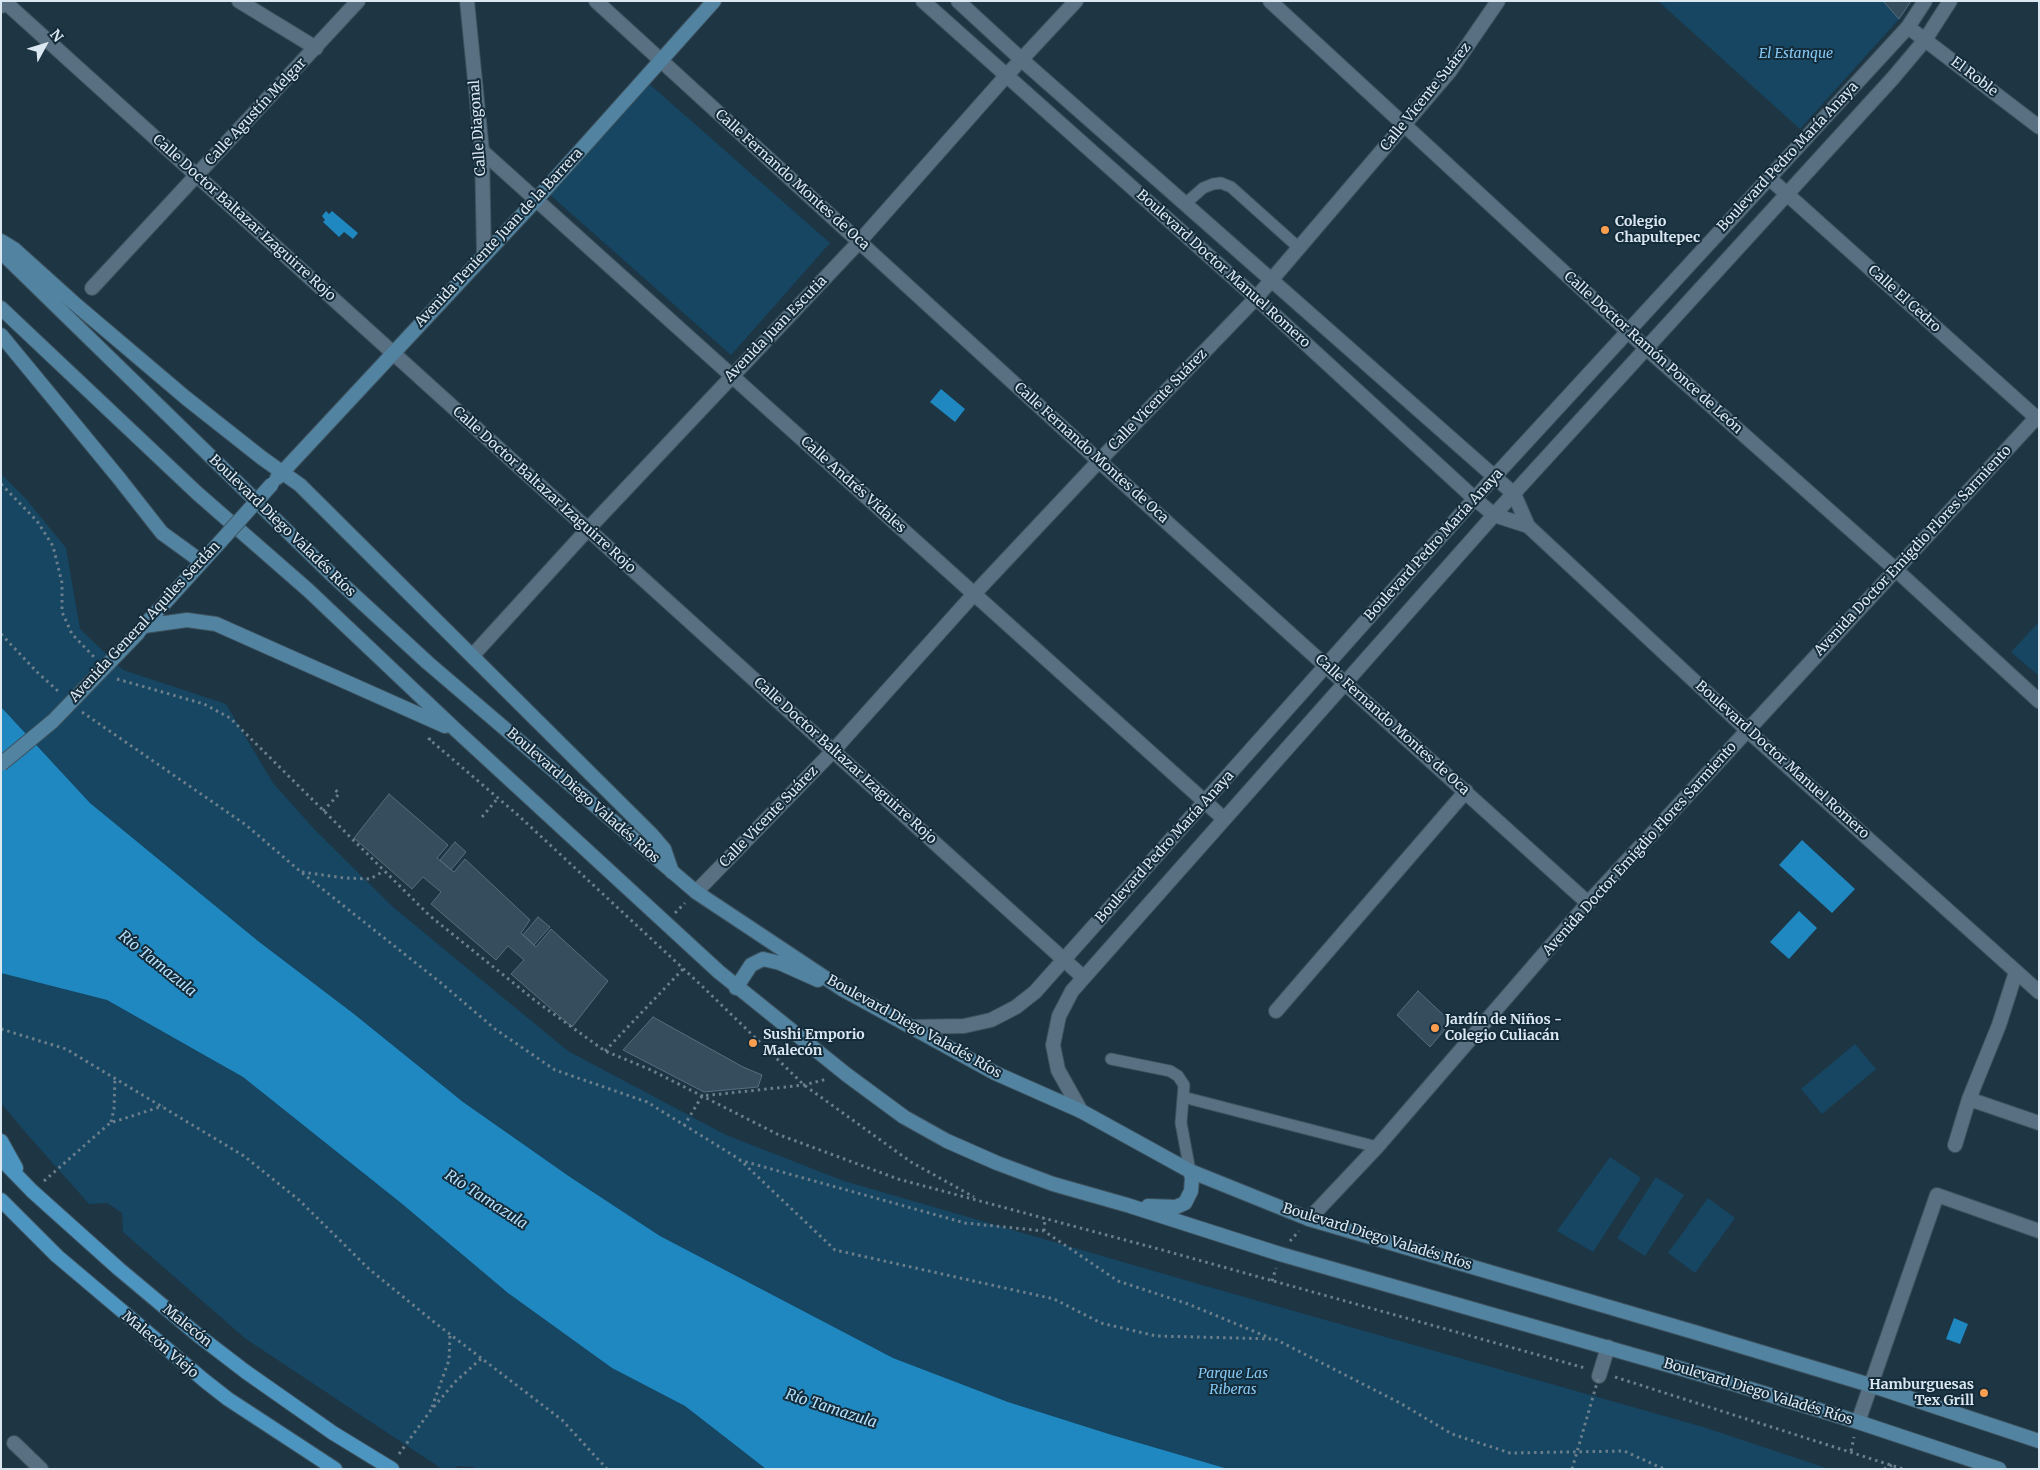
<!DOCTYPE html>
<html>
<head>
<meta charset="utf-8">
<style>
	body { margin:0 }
	#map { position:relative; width:2040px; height:1470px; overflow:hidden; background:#1e3544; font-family:Merriweather,serif }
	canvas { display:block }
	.frame { position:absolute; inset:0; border:2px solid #dbe8f2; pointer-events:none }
	.north { position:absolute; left:20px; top:20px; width:50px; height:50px; -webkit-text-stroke:4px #142b3a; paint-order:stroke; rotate:51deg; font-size:14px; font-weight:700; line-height:20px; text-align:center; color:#dbe8f2 }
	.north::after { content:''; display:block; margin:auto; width:18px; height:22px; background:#dbe8f2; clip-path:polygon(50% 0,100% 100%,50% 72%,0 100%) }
</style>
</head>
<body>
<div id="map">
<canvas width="2040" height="1470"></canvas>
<div class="frame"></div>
<div class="north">N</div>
</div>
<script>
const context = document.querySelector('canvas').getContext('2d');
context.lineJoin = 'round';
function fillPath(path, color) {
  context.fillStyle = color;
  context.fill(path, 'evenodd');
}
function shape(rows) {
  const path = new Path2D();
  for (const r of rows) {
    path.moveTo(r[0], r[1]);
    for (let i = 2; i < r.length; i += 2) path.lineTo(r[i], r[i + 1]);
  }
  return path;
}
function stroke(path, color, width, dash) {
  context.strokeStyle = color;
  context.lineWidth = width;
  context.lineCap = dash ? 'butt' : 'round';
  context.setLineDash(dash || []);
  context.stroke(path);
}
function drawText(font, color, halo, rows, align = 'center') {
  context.font = font + ' Merriweather,serif';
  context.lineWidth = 4;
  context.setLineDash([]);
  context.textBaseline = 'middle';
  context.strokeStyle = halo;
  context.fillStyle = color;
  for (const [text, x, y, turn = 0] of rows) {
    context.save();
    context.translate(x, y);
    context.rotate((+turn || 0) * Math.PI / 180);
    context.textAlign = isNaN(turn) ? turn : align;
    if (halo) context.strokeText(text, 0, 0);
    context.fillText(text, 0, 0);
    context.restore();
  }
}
const green = shape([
	[1658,1,1883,1,1899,19,1800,129],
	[647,82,830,243,731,355,548,193],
	[1,474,26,499,66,548,80,629,123,670,226,704,273,783,315,830,394,908,568,1051,726,1135,844,1181,1202,1285,1703,1427,1829,1469,1228,1469,1112,1435,1008,1402,893,1358,660,1236,570,1177,463,1102,354,1014,258,941,90,803,1,707],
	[2039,622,2039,676,2011,652],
	[1,973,107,1000,243,1077,401,1203,508,1293,612,1368,685,1406,766,1469,475,1469,474,1467,458,1466,453,1469,442,1469,246,1339,123,1232,122,1213,107,1203,89,1204,27,1134,1,1103],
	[1855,1044,1876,1069,1822,1114,1801,1089],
	[1610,1157,1641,1178,1593,1252,1557,1231],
	[1656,1177,1684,1195,1645,1256,1617,1238],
	[1708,1198,1735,1218,1695,1273,1668,1253]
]);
const water = shape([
	[326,211,329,214,332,211,358,233,353,239,344,232,339,237,323,222,325,220,322,216],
	[941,389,965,409,955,422,930,402],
	[1,707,90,803,258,941,354,1014,463,1102,570,1177,660,1236,893,1358,1008,1402,1112,1435,1228,1469,766,1469,685,1406,612,1368,508,1293,401,1203,243,1077,107,1000,1,973],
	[1802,840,1855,889,1832,913,1779,865],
	[1799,911,1817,928,1789,959,1770,942],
	[1954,1318,1968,1324,1960,1344,1946,1339]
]);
const building = shape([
	[1883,1,1911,1,1899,19,1883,1],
	[389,794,448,845,437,858,454,872,465,859,530,920,521,933,536,947,551,929,608,981,572,1027,511,974,524,960,508,946,496,960,431,904,441,892,423,877,412,889,354,838,389,794],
	[455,842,466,852,451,870,440,860,455,842],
	[538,917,550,927,534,945,523,935,538,917],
	[1418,991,1451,1022,1430,1047,1397,1015,1418,991],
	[653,1017,743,1067,762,1075,758,1087,704,1092,623,1050,653,1017]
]);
const path = shape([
	[1,484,37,521,53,546,62,583,62,612,72,634,94,657],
	[1,634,37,672,59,692],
	[117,679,204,704,230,718,430,916,537,1002,605,1051,651,1070,777,1134,898,1179,1166,1251,1585,1368],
	[82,712,246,825,301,872,441,983,495,1029,555,1070,647,1102,739,1159,835,1250,1054,1299,1101,1323,1156,1336,1275,1339,1400,1403,1452,1434,1510,1453,1624,1451,1664,1469],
	[431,739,429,739,519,816,703,987,804,1085,911,1162,974,1197],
	[323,811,339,794,333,787],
	[482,817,498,798],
	[302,872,344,878,370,879,384,871],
	[675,913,685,903],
	[1,1029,66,1049,244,1156,299,1200,369,1269,434,1322,562,1420,607,1469],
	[605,1051,684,968],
	[111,1122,114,1109,115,1077],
	[684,1126,702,1096,804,1085,827,1079],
	[739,1160,965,1223,1044,1231,1118,1281,1188,1304,1270,1338],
	[44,1181,110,1123,163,1106],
	[1044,1231,1045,1218],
	[1290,1241,1299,1231],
	[1272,1281,1276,1268],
	[1615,1377,1903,1469],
	[432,1407,449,1360,450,1335],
	[1851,1451,1854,1437],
	[399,1454,431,1410,456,1381,482,1358],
	[1884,1469,1892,1465]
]);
const service = shape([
	[1185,204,1203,188,1213,184,1221,183,1231,187,1298,247],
	[1111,1059,1170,1071,1178,1076,1184,1085,1181,1123,1190,1171],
	[1183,1097,1377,1147]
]);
const pedestrian = shape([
	[1599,1376,1608,1347]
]);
const minor = shape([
	[239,1,316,48],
	[596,1,1099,461,1588,903],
	[1270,1,1646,348,1895,569,2039,701],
	[5,2,1083,977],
	[1908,27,2039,127],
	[482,151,1223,818],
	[1769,178,2039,420],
	[92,288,358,1],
	[473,655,588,529,859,242,1006,76,1076,1],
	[696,892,833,751,974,594,1099,461,1256,298,1450,71,1498,1],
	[1276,1011,1466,791],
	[1969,1099,2039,1123],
	[1955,1145,1969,1099,1999,1025,2016,972],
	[1309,1219,1377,1147,1588,903,2036,418],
	[1858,1422,1937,1195,2039,1231],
	[14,1443,41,1469]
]);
const tertiary = shape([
	[467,1,482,151,484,254],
	[923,1,1256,298,1475,499,1494,515,1528,526],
	[958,1,1022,60,1514,494,1528,526,1748,731,2039,992],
	[1,6,6,1],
	[911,1027,964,1026,991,1020,1016,1007,1035,992,1494,477,1908,27,1925,1],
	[1081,1111,1058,1070,1053,1045,1059,1016,1072,991,1494,515,1893,78,1925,40,1950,1]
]);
const secondary = shape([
	[1,241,14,249,74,303,186,398,262,458,300,485,652,835,664,849,672,872],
	[1,252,329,572,428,663,696,892,842,989,995,1073,1081,1111,1190,1171,1309,1219,1694,1332,1870,1385,2039,1441],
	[1,308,197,493,308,590,457,731,719,972,847,1075,904,1117,947,1141,997,1163,1053,1184,1127,1205,1280,1254,1724,1381,1858,1422,1999,1469],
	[1,335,118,477,162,533,202,562],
	[277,478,536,200,714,1],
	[144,626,187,620,216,624,445,726],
	[142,628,220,542],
	[736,988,751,965,763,959,780,963,818,980],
	[1148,1206,1176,1207,1185,1203,1191,1191,1192,1178,1190,1171]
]);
const primary = shape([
	[1,1141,16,1168],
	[1,1159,32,1191,119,1269,199,1336,246,1372,333,1433,392,1469],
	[1,1200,57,1256,205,1381,228,1399,335,1469]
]);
const pathBridge = shape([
	[1572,1469,1599,1376]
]);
const secondaryBridge = shape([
	[220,542,272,484],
	[1,764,53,721,139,632]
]);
const markers = [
	[1605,230,5,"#fb9e50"],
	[1435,1028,5,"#fb9e50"],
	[753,1043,5,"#fb9e50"],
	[1984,1393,5,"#fb9e50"]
];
const parkNames = [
	["El Estanque",1796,54],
	["Parque Las",1233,1374],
	["Riberas",1233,1390]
];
const streetNames = [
	["El Roble",1974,77,37],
	["Calle Vicente Suárez",1426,97,-51],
	["Calle Agustín Melgar",256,112,-47],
	["Calle Diagonal",478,128,-94],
	["Boulevard Pedro María Anaya",1788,157,-47],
	["Calle Fernando Montes de Oca",792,180,42],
	["Calle Doctor Baltazar Izaguirre Rojo",244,218,42],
	["Avenida Teniente Juan de la Barrera",499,238,-47],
	["Boulevard Doctor Manuel Romero",1223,269,42],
	["Calle El Cedro",1904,299,42],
	["Avenida Juan Escutia",776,329,-46],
	["Calle Doctor Ramón Ponce de León",1653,353,42],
	["Calle Vicente Suárez",1158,400,-46],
	["Calle Fernando Montes de Oca",1091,453,42],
	["Calle Andrés Vidales",853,485,42],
	["Calle Doctor Baltazar Izaguirre Rojo",544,490,42],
	["Boulevard Diego Valadés Ríos",282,526,44],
	["Boulevard Pedro María Anaya",1434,545,-48],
	["Avenida Doctor Emigdio Flores Sarmiento",1913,551,-47],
	["Avenida General Aquiles Serdán",145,622,-47],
	["Calle Fernando Montes de Oca",1392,725,42],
	["Boulevard Doctor Manuel Romero",1782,760,42],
	["Calle Doctor Baltazar Izaguirre Rojo",845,761,42],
	["Boulevard Diego Valadés Ríos",583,796,41],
	["Calle Vicente Suárez",769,817,-46],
	["Boulevard Pedro María Anaya",1165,847,-48],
	["Avenida Doctor Emigdio Flores Sarmiento",1640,849,-48],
	["Boulevard Diego Valadés Ríos",914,1027,29],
	["Boulevard Diego Valadés Ríos",1377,1237,17],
	["Malecón",187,1326,39],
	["Malecón Viejo",160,1345,40],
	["Boulevard Diego Valadés Ríos",1758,1392,17]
];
const poiNames = [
	["Colegio",1615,222],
	["Chapultepec",1615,238],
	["Jardín de Niños -",1445,1020],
	["Colegio Culiacán",1445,1036],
	["Sushi Emporio",763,1035],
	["Malecón",763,1051],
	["Hamburguesas",1974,1385,"right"],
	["Tex Grill",1974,1401,"right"]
];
const waterNames = [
	["Río Tamazula",157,964,39],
	["Río Tamazula",486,1200,33],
	["Río Tamazula",831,1409,18]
];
fillPath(green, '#164662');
fillPath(water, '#1f88c0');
fillPath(building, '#354d5d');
stroke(building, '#566f80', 1);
stroke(service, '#3d525e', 13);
stroke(pedestrian, '#3d525e', 16);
stroke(minor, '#3d525e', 16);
stroke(tertiary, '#3d525e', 16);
stroke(secondary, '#3d525e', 16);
stroke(primary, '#3d525e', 16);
stroke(path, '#6b7e8b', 3, [2.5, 4]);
stroke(service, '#587081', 11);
stroke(pedestrian, '#587081', 14);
stroke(minor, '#587081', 14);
stroke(tertiary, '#587081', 14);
stroke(secondary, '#5283a1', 14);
stroke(primary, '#4d95c1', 14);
stroke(secondaryBridge, '#3d525e', 16, []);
stroke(pathBridge, '#6b7e8b', 3, [2.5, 4]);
stroke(secondaryBridge, '#5283a1', 14);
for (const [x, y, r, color] of markers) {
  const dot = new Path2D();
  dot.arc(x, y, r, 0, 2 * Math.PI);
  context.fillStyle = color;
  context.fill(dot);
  stroke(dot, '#142b3a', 2);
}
drawText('italic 14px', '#84c7f2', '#142b3a', parkNames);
drawText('14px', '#dbe8f2', '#142b3a', streetNames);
drawText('bold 14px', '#dbe8f2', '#142b3a', poiNames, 'left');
drawText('italic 15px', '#b5e1fe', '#142b3a', waterNames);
</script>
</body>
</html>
